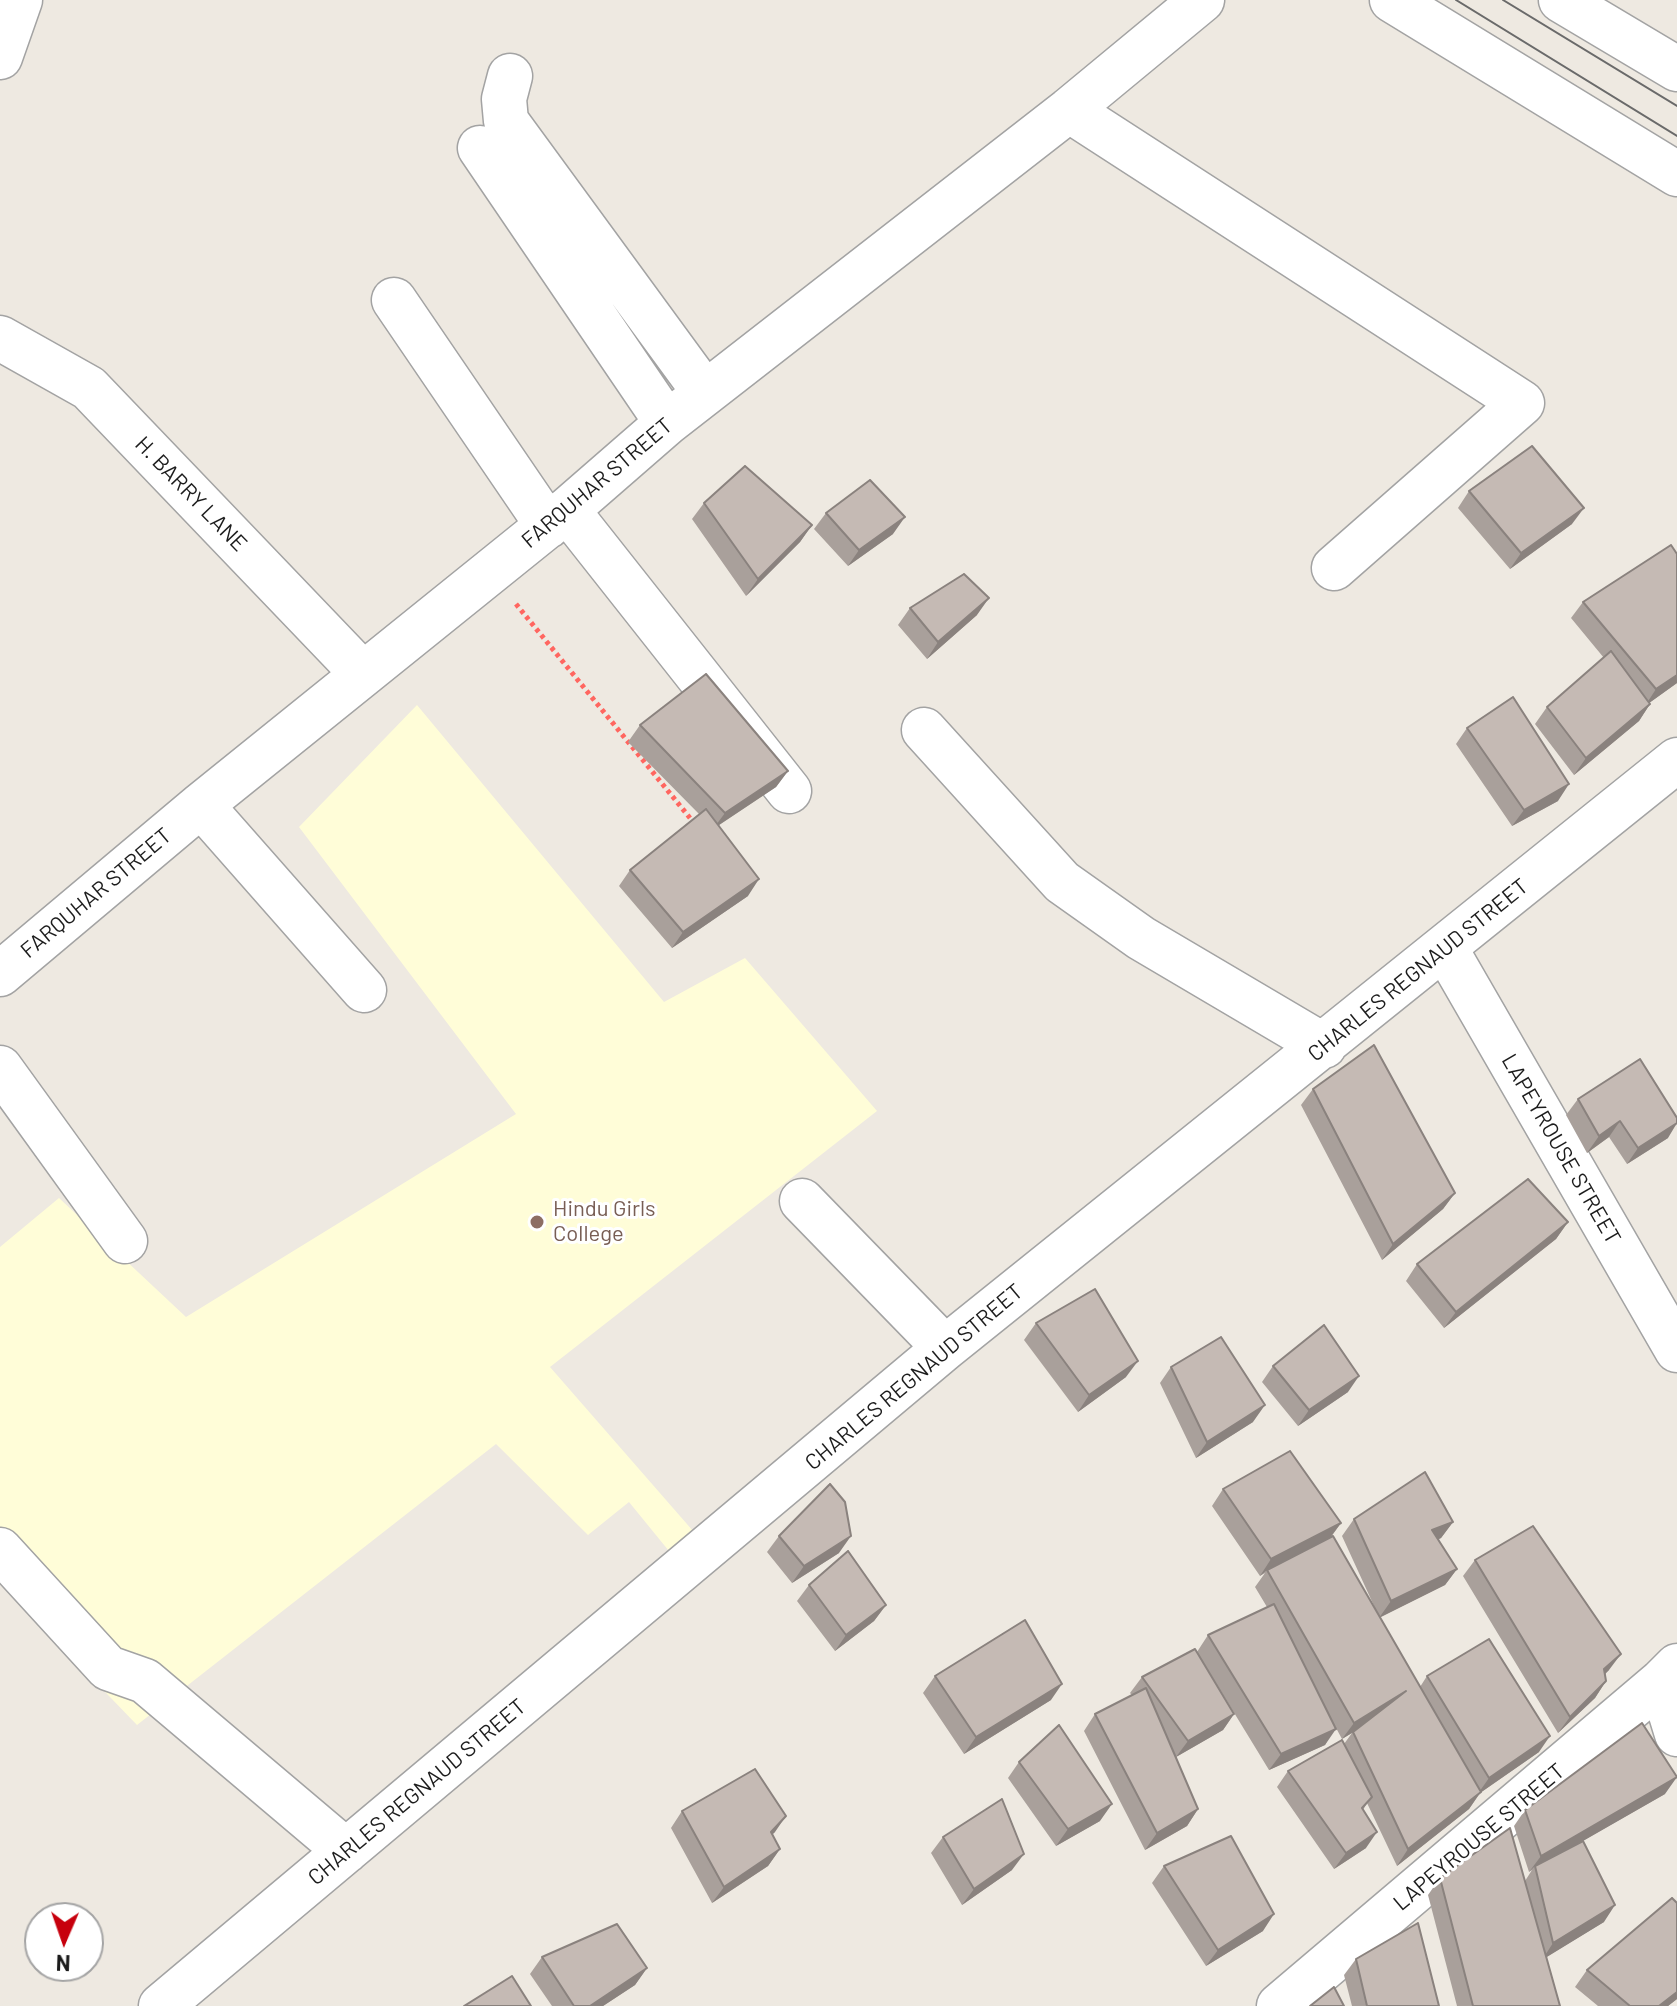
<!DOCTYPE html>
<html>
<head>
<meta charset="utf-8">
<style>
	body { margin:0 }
	#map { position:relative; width:1677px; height:2006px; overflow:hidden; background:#eee9e1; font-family:Barlow,sans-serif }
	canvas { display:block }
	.north { position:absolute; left:24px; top:1902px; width:80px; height:80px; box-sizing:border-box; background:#fff; border:2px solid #a4a4a4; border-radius:50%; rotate:182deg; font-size:22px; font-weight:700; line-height:32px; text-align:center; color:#1c1c1c }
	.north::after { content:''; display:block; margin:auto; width:28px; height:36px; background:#c7000d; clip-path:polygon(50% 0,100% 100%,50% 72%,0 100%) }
</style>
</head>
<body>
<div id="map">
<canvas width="1677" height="2006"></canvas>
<div class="north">N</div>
</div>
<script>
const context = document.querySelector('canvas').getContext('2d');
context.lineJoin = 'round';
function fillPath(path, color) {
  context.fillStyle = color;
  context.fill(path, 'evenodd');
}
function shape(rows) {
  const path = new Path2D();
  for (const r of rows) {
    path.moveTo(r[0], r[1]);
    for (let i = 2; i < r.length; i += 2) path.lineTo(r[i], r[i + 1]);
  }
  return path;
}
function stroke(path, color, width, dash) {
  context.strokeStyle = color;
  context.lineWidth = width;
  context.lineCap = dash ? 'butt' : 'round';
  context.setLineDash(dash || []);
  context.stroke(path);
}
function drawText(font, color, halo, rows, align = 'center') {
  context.font = font + ' Barlow,sans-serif';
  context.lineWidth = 6;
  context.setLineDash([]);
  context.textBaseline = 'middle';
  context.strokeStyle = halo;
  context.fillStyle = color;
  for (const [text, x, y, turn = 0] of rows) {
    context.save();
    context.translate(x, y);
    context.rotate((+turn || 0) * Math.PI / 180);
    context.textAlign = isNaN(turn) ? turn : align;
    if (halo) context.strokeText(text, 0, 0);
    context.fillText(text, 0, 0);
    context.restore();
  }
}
const education = shape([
	[417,705,664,1002,745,958,877,1111,550,1367,707,1547,682,1567,629,1502,588,1535,496,1444,137,1725,0,1583,0,1247,59,1198,186,1317,516,1114,299,827]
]);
const path = shape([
	[516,604,690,818]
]);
const minor = shape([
	[1392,0,1677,174],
	[1561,0,1677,69],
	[0,57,20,0],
	[510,76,504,99,506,121,705,393],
	[1069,110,1522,403,1334,568],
	[480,148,667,423],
	[394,300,548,526],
	[0,338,89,388,363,674],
	[567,510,789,791],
	[924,730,1062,882,1141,938,1324,1046],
	[201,805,364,990],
	[1445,948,1677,1350],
	[0,974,201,805,567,510,667,423,1069,110,1202,0],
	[0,1068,125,1241],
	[802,1201,945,1348],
	[0,1550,108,1668,145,1681,346,1851],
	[1661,1682,1677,1734],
	[161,2006,945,1348,1677,760],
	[1279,2006,1661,1682,1677,1666]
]);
const tram = shape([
	[1456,0,1677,136],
	[1503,0,1677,106]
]);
const wall = shape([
	[1469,491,1572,524,1510,569,1458,508],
	[704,503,812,525,800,542,746,596,692,519],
	[826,513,893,534,848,566,814,529],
	[1677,554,1677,683,1649,703,1650,704,1639,721,1574,775,1535,724,1547,707,1604,658,1571,618,1583,602],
	[910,608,977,615,927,659,898,625],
	[640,725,788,771,776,787,719,825,748,896,672,948,619,886,630,870,699,814,628,742],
	[1467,728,1558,801,1512,826,1456,744],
	[1313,1089,1455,1193,1443,1209,1382,1260,1301,1105],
	[1578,1099,1668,1138,1627,1164,1609,1137,1587,1153,1566,1115],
	[1568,1222,1556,1239,1444,1328,1406,1281,1417,1264],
	[1036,1323,1126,1377,1078,1412,1024,1340],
	[1273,1366,1348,1392,1298,1426,1262,1382],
	[1171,1367,1253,1422,1196,1458,1160,1383],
	[1223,1489,1341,1523,1331,1537,1375,1608,1342,1536,1354,1519,1453,1522,1441,1538,1438,1540,1457,1569,1445,1585,1380,1617,1420,1687,1427,1676,1539,1752,1480,1793,1469,1809,1397,1866,1367,1803,1363,1810,1366,1848,1334,1869,1277,1787,1288,1771,1344,1744,1352,1733,1342,1739,1335,1726,1325,1745,1269,1770,1197,1652,1208,1635,1267,1607,1255,1587,1265,1573,1260,1576,1212,1506],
	[779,1536,839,1553,792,1583,767,1552],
	[1475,1560,1609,1670,1605,1674,1606,1681,1595,1698,1558,1733,1463,1576],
	[809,1585,886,1605,874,1621,835,1651,797,1601],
	[935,1676,1051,1700,964,1754,923,1693],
	[1142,1677,1234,1714,1223,1730,1176,1757,1198,1809,1187,1826,1145,1850,1084,1731,1095,1714,1132,1695,1130,1693],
	[1019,1762,1100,1821,1056,1846,1008,1778],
	[1665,1794,1577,1844,1604,1922,1546,1957,1560,2006,1457,2006,1428,1895,1440,1878,1525,1881,1532,1870,1529,1872,1514,1826,1525,1810],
	[682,1811,775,1832,772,1834,780,1849,768,1866,712,1903,671,1828],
	[943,1837,1012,1870,962,1905,931,1853],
	[1164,1866,1263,1931,1206,1966,1152,1883],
	[1677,1903,1677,1999,1668,2006,1598,2006,1575,1987,1587,1970],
	[542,1957,647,1968,635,1985,603,2006,552,2006,530,1974],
	[1356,1959,1439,2006,1352,2006,1344,1975]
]);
const shadedWall = shape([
	[1584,508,1572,524,1510,569,1521,553],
	[905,517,893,534,848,566,859,550],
	[812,525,800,542,746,596,758,579],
	[989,598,977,615,927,659,938,642],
	[1677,675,1677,683,1645,706,1656,689],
	[1650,704,1639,721,1574,775,1586,758],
	[788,771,776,787,713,829,725,813],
	[1569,784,1558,801,1512,826,1524,810],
	[759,879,748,896,672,948,683,932],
	[1620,1121,1609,1137,1587,1153,1599,1136],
	[1677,1123,1668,1138,1627,1164,1638,1148],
	[1455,1193,1443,1209,1382,1260,1393,1244],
	[1568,1222,1556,1239,1444,1328,1456,1312],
	[1138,1361,1126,1377,1078,1412,1089,1395],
	[1359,1376,1348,1392,1298,1426,1309,1410],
	[1265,1405,1253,1422,1196,1458,1207,1442],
	[1453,1522,1441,1538,1420,1546,1432,1530],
	[1341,1523,1329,1539,1267,1570,1260,1576,1271,1559],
	[851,1536,839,1553,792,1583,804,1566],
	[1457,1569,1445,1585,1379,1618,1391,1601],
	[886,1605,874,1621,835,1651,846,1635],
	[1621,1654,1609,1670,1593,1686,1604,1669],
	[1606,1681,1595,1698,1558,1733,1570,1717],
	[1062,1684,1051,1700,964,1754,976,1737],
	[1406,1691,1394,1707,1342,1739,1354,1723],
	[1234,1714,1223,1730,1176,1757,1188,1741],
	[1336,1729,1325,1745,1269,1770,1281,1754],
	[1550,1736,1539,1752,1480,1793,1469,1809,1397,1866,1408,1849,1477,1795,1489,1778],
	[1677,1777,1665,1794,1536,1868,1535,1866,1529,1872,1541,1856],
	[1112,1804,1100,1821,1056,1846,1068,1829],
	[1198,1809,1187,1826,1145,1850,1157,1833],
	[786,1816,775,1832,759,1848,771,1832],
	[1377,1832,1366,1848,1334,1869,1346,1853],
	[780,1849,768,1866,712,1903,724,1887],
	[1024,1854,1012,1870,962,1905,974,1889],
	[1615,1905,1604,1922,1542,1960,1553,1943],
	[1274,1914,1263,1931,1206,1966,1218,1950],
	[647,1968,635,1985,603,2006,590,2006],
	[1677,1992,1677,1999,1668,2006,1659,2006]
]);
const building = shape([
	[1532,446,1584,508,1521,553,1469,491,1532,446],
	[745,466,812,525,758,579,704,503,745,466],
	[870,480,905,517,859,550,826,513,870,480],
	[1671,545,1677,554,1677,675,1656,689,1583,602,1671,545],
	[964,574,989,598,938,642,910,608,964,574],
	[1611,651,1650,704,1586,758,1547,707,1611,651],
	[706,674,788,771,725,813,640,725,706,674],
	[1513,697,1569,784,1524,810,1467,728,1513,697],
	[706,809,759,879,683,932,630,870,706,809],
	[1374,1045,1455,1193,1393,1244,1313,1089,1374,1045],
	[1640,1059,1677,1118,1677,1123,1638,1148,1620,1121,1599,1136,1578,1099,1640,1059],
	[1528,1179,1568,1222,1456,1312,1417,1264,1528,1179],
	[1095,1289,1138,1361,1089,1395,1036,1323,1095,1289],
	[1324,1325,1359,1376,1309,1410,1273,1366,1324,1325],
	[1221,1337,1265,1405,1207,1442,1171,1367,1221,1337],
	[1290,1451,1341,1523,1271,1559,1223,1489,1290,1451],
	[1425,1472,1453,1522,1432,1530,1457,1569,1391,1601,1354,1519,1425,1472],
	[830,1484,845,1502,851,1536,804,1566,779,1536,830,1484],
	[1533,1526,1621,1654,1604,1669,1606,1681,1570,1717,1475,1560,1533,1526],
	[1333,1536,1481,1792,1408,1849,1353,1732,1406,1691,1354,1723,1267,1570,1333,1536],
	[848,1551,886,1605,846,1635,809,1585,848,1551],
	[1274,1604,1336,1729,1281,1754,1208,1635,1274,1604],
	[1025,1620,1062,1684,976,1737,935,1676,1025,1620],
	[1489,1639,1550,1736,1489,1778,1427,1676,1489,1639],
	[1195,1649,1234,1714,1188,1741,1142,1677,1195,1649],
	[1146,1688,1198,1809,1157,1833,1095,1714,1146,1688],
	[1642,1723,1677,1777,1541,1856,1525,1810,1642,1723],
	[1059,1725,1112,1804,1068,1829,1019,1762,1059,1725],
	[1342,1740,1372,1797,1362,1808,1377,1832,1346,1853,1288,1771,1342,1740],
	[755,1769,786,1816,771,1832,780,1849,724,1887,682,1811,755,1769],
	[1002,1799,1024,1854,974,1889,943,1837,1002,1799],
	[1510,1828,1560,2006,1473,2006,1440,1878,1510,1828],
	[1231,1836,1274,1914,1218,1950,1164,1866,1231,1836],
	[1583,1841,1615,1905,1553,1943,1535,1866,1583,1841],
	[1672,1898,1677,1903,1677,1992,1659,2006,1630,2006,1587,1970,1672,1898],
	[1418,1923,1439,2006,1367,2006,1356,1959,1418,1923],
	[617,1924,647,1968,590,2006,574,2006,542,1957,617,1924],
	[512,1976,531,2006,464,2006,512,1976],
	[1334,1987,1344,2006,1310,2006,1334,1987]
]);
const markers = [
	[537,1222,8,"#8d6e63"]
];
const streetNames = [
	["FARQUHAR STREET",597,483,-40],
	["H. BARRY LANE",191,494,46],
	["FARQUHAR STREET",96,893,-40],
	["CHARLES REGNAUD STREET",1418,970,-39],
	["LAPEYROUSE STREET",1561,1149,60],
	["CHARLES REGNAUD STREET",914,1377,-40],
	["CHARLES REGNAUD STREET",417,1792,-40],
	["LAPEYROUSE STREET",1479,1837,-40]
];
const educationNames = [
	["Hindu Girls",553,1209],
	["College",553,1234]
];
fillPath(education, '#fffdd8');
stroke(minor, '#a3a3a3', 47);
stroke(path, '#ff6660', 5, [4, 4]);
stroke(minor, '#fff', 44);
stroke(tram, '#6a6a6a', 2);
fillPath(wall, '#a9a09b');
fillPath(shadedWall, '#8a827e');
fillPath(building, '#c5bab4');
stroke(building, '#8a827e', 2);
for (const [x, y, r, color] of markers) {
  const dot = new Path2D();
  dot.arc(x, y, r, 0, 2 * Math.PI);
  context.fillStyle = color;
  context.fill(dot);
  stroke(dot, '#fff', 3);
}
drawText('22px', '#1c1c1c', '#fff', streetNames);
drawText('22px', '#785e54', '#fff', educationNames, 'left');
</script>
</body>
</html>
